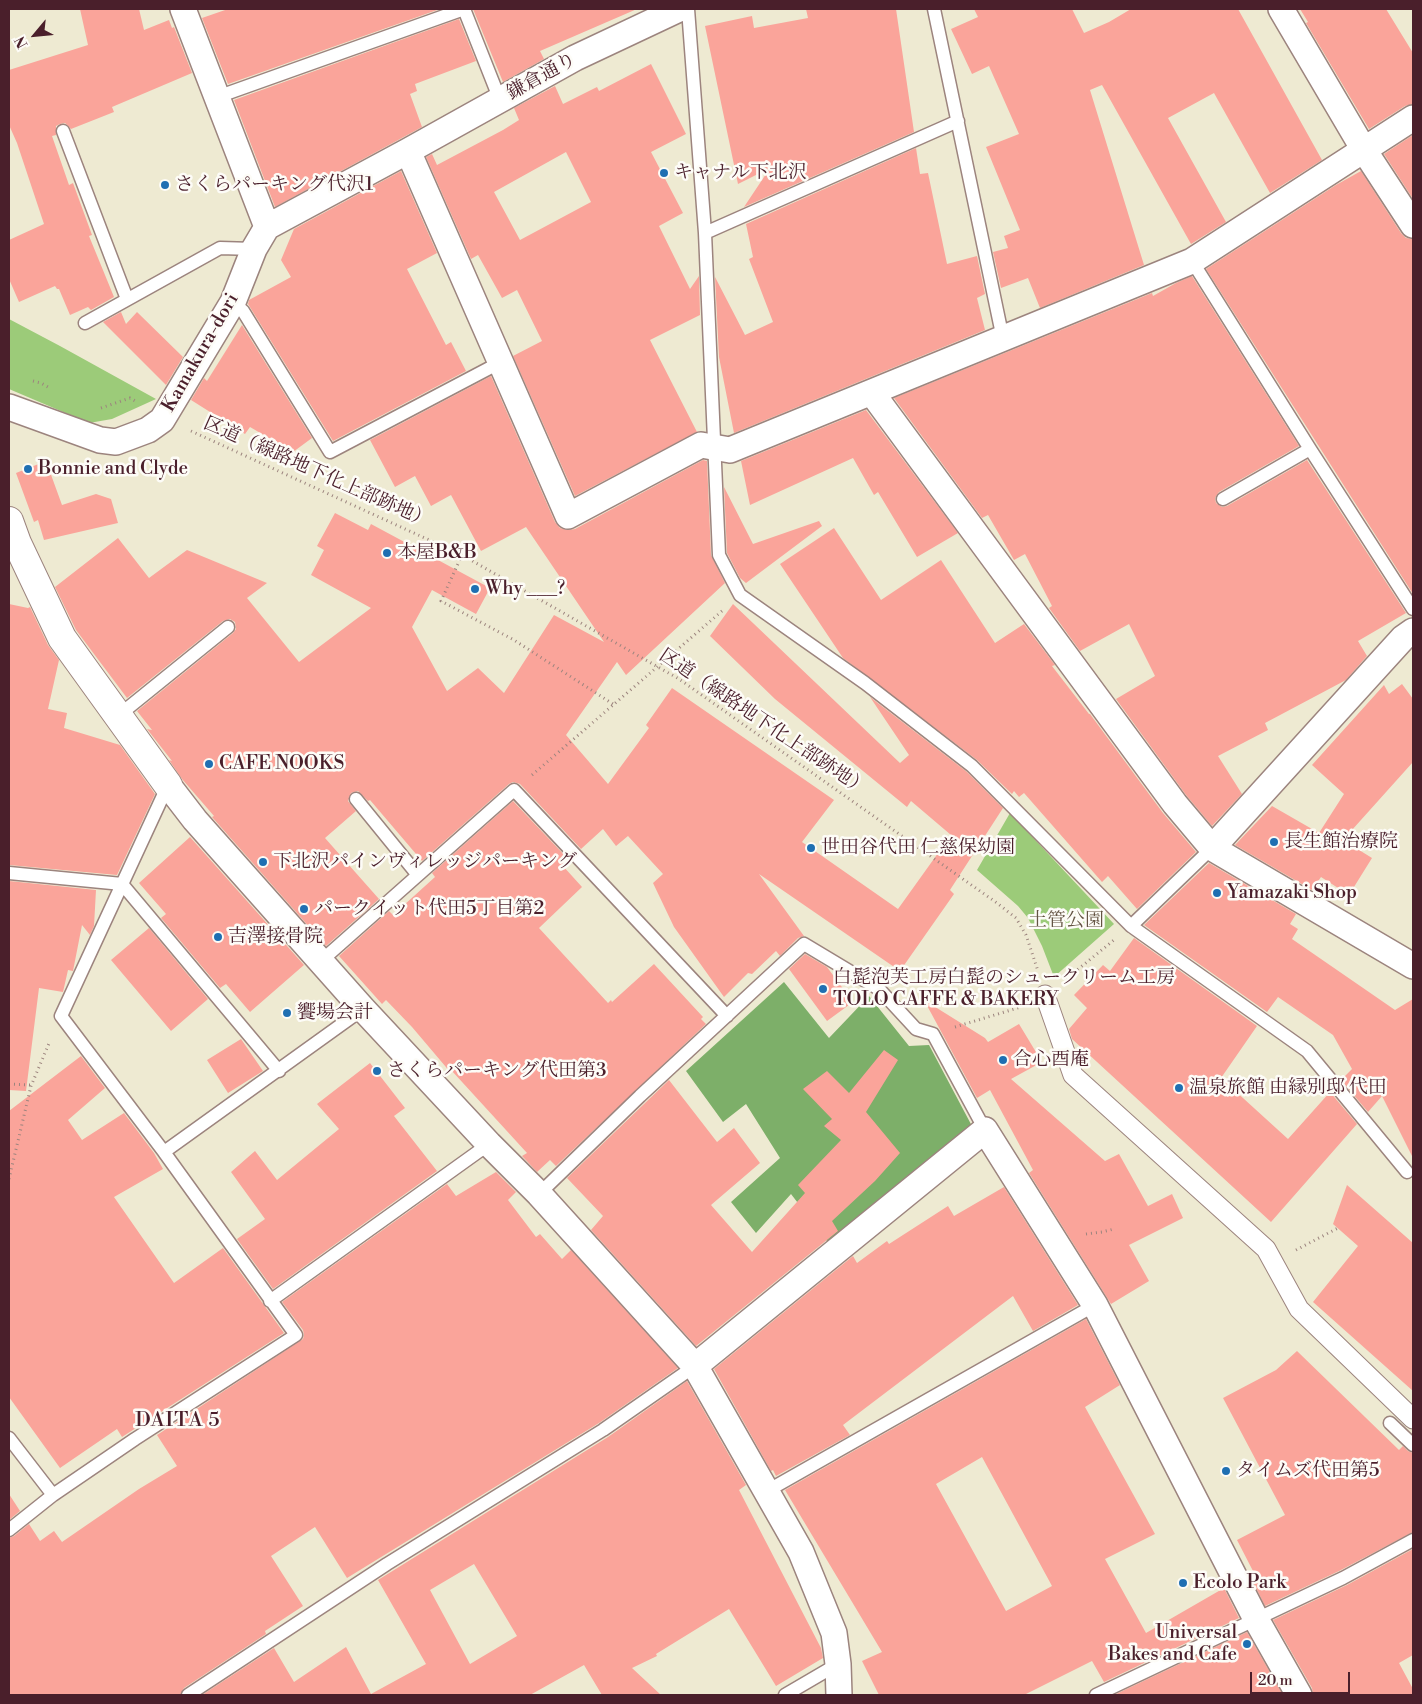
<!DOCTYPE html>
<html>
<head>
<meta charset="utf-8">
<style>
	body { margin:0 }
	#map { position:relative; width:1422px; height:1704px; overflow:hidden; background:#eeead2; font-family:"Libre Bodoni",serif }
	canvas { display:block }
	.frame { position:absolute; inset:0; border:10px solid #4a1f2b; pointer-events:none }
	.north { position:absolute; left:10px; top:10px; width:50px; height:50px; -webkit-text-stroke:4px #fdfcf7; paint-order:stroke; rotate:242deg; font-size:14px; font-weight:700; line-height:20px; text-align:center; color:#4a1f2b }
	.north::after { content:''; display:block; margin:auto; width:18px; height:22px; background:#4a1f2b; clip-path:polygon(50% 0,100% 100%,50% 72%,0 100%) }
	.scale { position:absolute; left:1250px; top:1672px; width:100px; height:22px; box-sizing:border-box; border:2px solid #4a1f2b; border-top:0; padding-left:6px; font-size:15px; line-height:18px; white-space:nowrap; color:#4a1f2b; -webkit-text-stroke:4px #fdfcf7; paint-order:stroke }
</style>
</head>
<body>
<div id="map">
<canvas width="1422" height="1704"></canvas>
<div class="frame"></div>
<div class="north">N</div>
<div class="scale">20 m</div>
</div>
<script>
const context = document.querySelector('canvas').getContext('2d');
context.lineJoin = 'round';
function fillPath(path, color) {
  context.fillStyle = color;
  context.fill(path, 'evenodd');
}
function shape(rows) {
  const path = new Path2D();
  for (const r of rows) {
    path.moveTo(r[0], r[1]);
    for (let i = 2; i < r.length; i += 2) path.lineTo(r[i], r[i + 1]);
  }
  return path;
}
function stroke(path, color, width, dash) {
  context.strokeStyle = color;
  context.lineWidth = width;
  context.lineCap = dash ? 'butt' : 'round';
  context.setLineDash(dash || []);
  context.stroke(path);
}
function drawText(font, color, halo, rows, align = 'center') {
  context.font = font + ' "Libre Bodoni","Noto Serif JP",serif';
  context.lineWidth = 5;
  context.setLineDash([]);
  context.textBaseline = 'middle';
  context.strokeStyle = halo;
  context.fillStyle = color;
  for (const [text, x, y, turn = 0] of rows) {
    context.save();
    context.translate(x, y);
    context.rotate((+turn || 0) * Math.PI / 180);
    context.textAlign = isNaN(turn) ? turn : align;
    if (halo) context.strokeText(text, 0, 0);
    context.fillText(text, 0, 0);
    context.restore();
  }
}
const green = shape([
	[9,319,60,346,156,399,112,419,89,423,9,389],
	[1010,813,1114,924,1054,977,1042,946,1028,918,1018,906,977,870]
]);
const forest = shape([
	[784,982,829,1038,869,996,909,1046,929,1045,973,1128,830,1245,791,1194,756,1233,731,1202,780,1158,746,1104,723,1122,686,1071]
]);
const building = shape([
	[80,9,139,9,144,30,169,20,172,28,174,27,192,73,112,107,114,112,71,129,65,123,60,124,56,126,56,135,52,136,69,185,73,183,92,235,89,236,114,297,91,310,88,307,70,315,59,289,57,289,55,286,19,302,9,279,9,240,44,224,17,143,9,125,9,70,88,45],
	[228,9,440,9,228,84,202,18],
	[473,9,637,9,540,51,544,59,503,82],
	[806,9,896,9,914,132,744,207,770,168,738,184,705,26,752,16,754,28,808,18],
	[974,9,1072,9,1084,33,1109,22,1131,9,1238,9,1322,160,1270,193,1214,93,1168,118,1226,222,1191,244,1102,85,1090,90,1144,265,1040,308,1028,278,1001,288,993,252,1008,248,1004,236,1020,230,986,147,1019,134,989,66,972,74,951,29,978,17],
	[1300,9,1386,9,1413,53,1413,104,1405,106,1369,129,1306,23,1308,22],
	[459,19,476,61,415,84,417,91,410,94,422,127,275,207,234,100],
	[651,64,686,134,651,152,683,213,659,226,690,289,699,276,700,315,650,340,697,432,575,496,513,356,542,341,517,290,502,298,478,255,471,259,426,157,432,154,437,165,503,130,519,120,514,108,555,86,563,104,597,87,599,91],
	[566,152,591,202,520,240,494,192],
	[1413,135,1413,199,1384,154],
	[916,148,920,174,928,173,947,264,977,256,985,294,977,298,985,330,734,433,719,357,715,277,745,335,773,322,749,259,753,257,746,224],
	[401,171,437,253,407,269,446,345,451,342,466,371,333,441,248,304,249,300,291,277,281,260,294,229],
	[1361,171,1401,233,1406,238,1413,239,1413,594,1206,269,1336,185],
	[1192,276,1299,446,1219,492,1215,498,1216,503,1222,507,1227,506,1307,460,1406,613,1358,641,1367,656,1346,680,1265,723,1268,730,1218,756,1242,794,1212,826,1186,795,1116,699,1155,676,1129,624,1080,651,1049,608,1052,606,1025,554,1014,560,988,515,982,518,894,398,1152,293,1153,296,1176,283],
	[121,312,126,324,137,312,183,357,166,385,103,322],
	[242,325,312,438,293,452,250,427,245,434,191,400,204,378,207,381],
	[491,376,555,522,560,528,568,530,575,529,703,460,707,461,711,555,725,583,626,675,617,662,566,735,608,784,649,728,646,725,672,688,834,800,802,842,898,909,951,835,911,801,907,807,775,699,710,636,733,604,900,763,909,755,870,697,967,772,1003,808,950,890,954,894,900,971,759,874,804,936,798,938,780,956,776,951,752,974,748,973,724,997,674,927,653,883,663,874,628,836,616,846,603,829,581,849,520,784,513,782,509,784,422,861,370,800,368,801,358,791,351,793,348,801,356,811,325,838,379,899,326,946,212,817,214,816,182,779,169,760,172,761,147,729,152,730,137,711,233,633,236,629,235,622,230,619,223,621,127,698,76,630,55,587,118,538,149,578,187,550,267,583,247,598,299,662,371,608,311,575,324,550,317,546,335,513,368,530,371,524,490,588,476,614,432,590,412,627,447,691,478,668,504,693,554,615,604,642,526,527,481,551,451,495,431,506,415,476,395,487,370,440],
	[866,410,958,533,917,557,878,492,874,495,853,458,750,505,741,461],
	[46,461,62,505,96,494,111,499,118,523,44,540,38,520,34,522,16,473],
	[724,487,753,544,819,521,822,526,746,583,740,578,727,553],
	[834,528,881,600,941,560,995,643,1024,624,1055,665,1052,666,1089,714,1090,714,1163,813,1196,852,1137,909,1108,876,1102,882,1024,793,1019,797,1014,791,1012,794,977,760,843,658,780,564],
	[9,604,28,608,30,607,48,645,59,660,48,709,67,713,64,728,120,745,155,794,117,875,9,865],
	[1402,684,1413,699,1413,762,1343,840,1372,858,1349,895,1321,877,1312,890,1235,845,1272,806,1319,833,1344,794,1312,765,1384,685,1389,694],
	[513,801,569,860,563,866,582,887,539,928,608,1003,611,1000,612,1002,654,964,703,1017,701,1019,706,1024,556,1166,550,1160,537,1172,522,1156,527,1153,452,1071,451,1073,412,1027,386,1000,382,1004,339,956,389,911,393,915,435,877,432,873],
	[190,837,304,965,250,1012,226,984,220,988,161,918,166,914,139,883],
	[1209,863,1296,914,1290,924,1298,929,1292,939,1395,1010,1413,999,1413,1158,1382,1096,1368,1112,1341,1080,1352,1069,1333,1035,1278,997,1267,1012,1144,925],
	[9,881,96,890,94,926,90,935,82,925,73,971,68,970,63,992,39,988,26,1091,9,1090],
	[149,928,208,999,171,1031,111,960],
	[1134,938,1257,1026,1221,1078,1288,1139,1330,1092,1357,1124,1271,1222,1072,1039,1069,1029,1087,1008,1074,995,1103,965,1110,971],
	[805,954,827,967,853,1002,827,1021,789,969],
	[924,1000,985,1038,988,1042,1019,1024,1042,1062,1011,1079,1105,1161,1119,1154,1148,1206,1172,1194,1183,1218,1129,1245,1149,1281,1111,1304,1029,1173,1033,1170,990,1090,977,1098],
	[241,1039,263,1071,228,1093,207,1060],
	[884,1050,898,1060,866,1112,900,1153,875,1181,832,1221,838,1231,696,1346,591,1230,603,1216,567,1178,669,1080,717,1142,734,1128,760,1163,711,1205,752,1252,805,1193,798,1185,841,1140,824,1126,832,1119,803,1089,827,1071,849,1093],
	[81,1056,105,1088,68,1120,82,1140,124,1113,154,1153,163,1169,114,1197,174,1283,223,1248,284,1333,122,1437,117,1429,60,1468,9,1397,9,1111],
	[370,1063,405,1108,394,1116,437,1171,273,1289,237,1239,265,1219,231,1172,255,1151,277,1180,339,1129,317,1104],
	[496,1172,516,1192,508,1200,536,1237,540,1234,562,1259,571,1250,678,1368,599,1423,347,1578,315,1527,271,1556,303,1606,265,1631,266,1634,184,1688,180,1695,9,1695,9,1538,14,1536,29,1524,40,1541,54,1531,62,1542,139,1489,177,1466,157,1435,303,1339,304,1335,303,1330,282,1302,447,1184,456,1196],
	[1347,1185,1413,1243,1413,1391,1313,1302,1358,1246,1333,1224],
	[1004,1187,1078,1305,1033,1331,1013,1296,843,1425,850,1435,776,1476,773,1470,771,1471,714,1369,853,1256,857,1263,887,1241,889,1244,948,1206,954,1216],
	[1086,1319,1120,1385,1085,1407,1155,1534,1105,1559,1146,1633,1224,1588,1239,1618,1104,1682,1092,1661,1024,1695,879,1695,862,1661,882,1652,785,1490],
	[982,1457,1052,1586,1006,1611,936,1484],
	[1297,1351,1399,1450,1403,1446,1408,1451,1413,1453,1413,1532,1339,1571,1265,1606,1249,1574,1253,1571,1237,1540,1285,1515,1223,1398,1276,1370],
	[687,1381,746,1485,739,1490,821,1648,823,1658,776,1686,729,1609,656,1654,657,1656,632,1668,661,1695,602,1695,584,1665,530,1695,202,1695,274,1648,294,1682,346,1647,371,1694,426,1664,378,1580,608,1437],
	[474,1564,517,1636,470,1664,430,1590],
	[9,1494,20,1511,9,1520],
	[1413,1549,1413,1655,1399,1663,1413,1689,1413,1695,1313,1695,1312,1688,1273,1620,1347,1585],
	[1247,1632,1283,1695,1114,1695]
]);
const path = shape([
	[33,381,41,383,48,387],
	[101,408,130,398,137,402],
	[191,431,462,555,679,679,997,903,1016,918,1026,935,1038,971],
	[462,555,441,601,514,640,613,704],
	[532,775,722,611],
	[1066,979,1114,940],
	[955,1027,1021,1007],
	[9,1084,31,1085],
	[9,1179,31,1086,50,1041],
	[1086,1234,1102,1232,1114,1229],
	[1296,1250,1338,1228]
]);
const service = shape([
	[688,9,705,233,719,555,740,595,865,683,972,766,1131,926,1307,1051,1407,1172],
	[934,9,1003,339],
	[217,97,464,9,500,100],
	[63,131,127,299],
	[705,233,958,121],
	[1192,261,1310,449,1413,609],
	[233,302,243,311,330,452,501,362],
	[85,323,220,248,254,249],
	[1223,499,1310,449],
	[118,716,228,627],
	[356,799,417,874],
	[9,873,122,884,279,1071],
	[1131,926,1212,848],
	[320,962,514,790,727,1016],
	[164,1152,363,1009],
	[539,1194,640,1096,804,944,879,989,916,1029,933,1034,985,1130],
	[270,1301,489,1144],
	[1390,1423,1413,1445],
	[9,1438,53,1495],
	[767,1491,1095,1305],
	[9,1530,53,1495,135,1439,296,1335,164,1152,61,1016,168,785],
	[188,1695,387,1564,603,1430,695,1366],
	[785,1695,838,1664],
	[1096,1695,1343,1578,1413,1540]
]);
const pedestrian = shape([
	[1045,995,1073,1075,1266,1249,1299,1309,1413,1419]
]);
const minor = shape([
	[183,9,267,227],
	[1281,9,1364,150,1413,225],
	[408,151,568,516,701,445,730,450,1192,261,1413,118],
	[872,393,1175,804,1212,848,1413,966],
	[9,407,100,440,116,442,148,430,162,420,233,302,254,249,267,227,408,151,575,58,679,9],
	[168,785,195,820,363,1009,489,1144,539,1194,695,1366,801,1552,834,1633,838,1664,839,1695],
	[1212,848,1403,638,1413,631],
	[695,1366,985,1130,1095,1305,1256,1619,1299,1695]
]);
const tertiary = shape([
	[9,521,17,543,62,638,168,785]
]);
const markers = [
	[664,173,5,"#1f6fb2"],
	[165,185,5,"#1f6fb2"],
	[28,469,5,"#1f6fb2"],
	[387,553,5,"#1f6fb2"],
	[475,589,5,"#1f6fb2"],
	[209,764,5,"#1f6fb2"],
	[1274,842,5,"#1f6fb2"],
	[811,848,5,"#1f6fb2"],
	[263,862,5,"#1f6fb2"],
	[1217,893,5,"#1f6fb2"],
	[304,909,5,"#1f6fb2"],
	[218,937,5,"#1f6fb2"],
	[823,989,5,"#1f6fb2"],
	[287,1013,5,"#1f6fb2"],
	[1003,1060,5,"#1f6fb2"],
	[377,1071,5,"#1f6fb2"],
	[1179,1088,5,"#1f6fb2"],
	[1226,1471,5,"#1f6fb2"],
	[1183,1583,5,"#1f6fb2"],
	[1247,1644,5,"#1f6fb2"]
];
const streetNames = [
	["鎌倉通り",542,77,-29],
	["Kamakura-dori",201,353,-60],
	["区道（線路地下化上部跡地）",317,473,24],
	["区道（線路地下化上部跡地）",763,723,34]
];
const poiNames = [
	["キャナル下北沢",674,173],
	["さくらパーキング代沢1",175,185],
	["Bonnie and Clyde",38,469],
	["本屋B&B",397,553],
	["Why ___?",485,589],
	["CAFE NOOKS",219,764],
	["長生館治療院",1284,842],
	["世田谷代田 仁慈保幼園",821,848],
	["下北沢パインヴィレッジパーキング",273,862],
	["Yamazaki Shop",1227,893],
	["パークイット代田5丁目第2",314,909],
	["吉澤接骨院",228,937],
	["白髭泡芙工房白髭のシュークリーム工房",833,978],
	["TOLO CAFFE & BAKERY",833,1000],
	["饗場会計",297,1013],
	["合心酉庵",1013,1060],
	["さくらパーキング代田第3",387,1071],
	["温泉旅館 由縁別邸 代田",1189,1088],
	["タイムズ代田第5",1236,1471],
	["Ecolo Park",1193,1583],
	["Universal",1237,1633,"right"],
	["Bakes and Cafe",1237,1655,"right"]
];
const parkNames = [
	["土管公園",1066,921]
];
const neighbourhoodNames = [
	["DAITA 5",178,1421]
];
fillPath(green, '#9ccb79');
fillPath(forest, '#7daf69');
fillPath(building, '#faa49a');
stroke(service, '#9c847e', 15);
stroke(pedestrian, '#9c847e', 21);
stroke(minor, '#9c847e', 28);
stroke(tertiary, '#9c847e', 30);
stroke(path, '#9c847e', 3, [1, 4]);
stroke(service, '#fff', 12);
stroke(pedestrian, '#fff', 19);
stroke(minor, '#fff', 25);
stroke(tertiary, '#fff', 28);
for (const [x, y, r, color] of markers) {
  const dot = new Path2D();
  dot.arc(x, y, r, 0, 2 * Math.PI);
  context.fillStyle = color;
  context.fill(dot);
  stroke(dot, '#fdfcf7', 2);
}
drawText('19px', '#4a1f2b', '#fdfcf7', streetNames);
drawText('19px', '#4a1f2b', '#fdfcf7', poiNames, 'left');
drawText('19px', '#635342', '#fdfcf7', parkNames);
context.letterSpacing = '1px';
drawText('20px', '#4a1f2b', '#fdfcf7', neighbourhoodNames);
context.letterSpacing = '0px';
</script>
</body>
</html>
